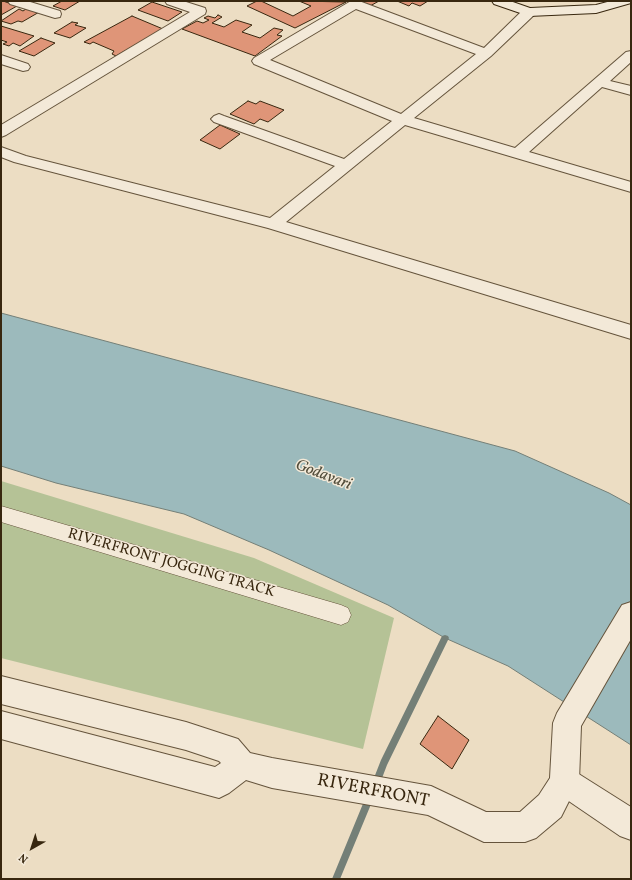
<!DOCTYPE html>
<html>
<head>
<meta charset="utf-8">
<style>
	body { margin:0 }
	#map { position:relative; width:632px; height:880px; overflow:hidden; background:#ecddc3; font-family:Vollkorn,serif }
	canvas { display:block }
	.frame { position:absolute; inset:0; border:2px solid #38270f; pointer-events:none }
	.north { position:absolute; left:12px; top:828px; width:40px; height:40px; -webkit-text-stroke:3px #f3e9d8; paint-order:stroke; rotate:219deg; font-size:11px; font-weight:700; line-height:16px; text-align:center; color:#38270f }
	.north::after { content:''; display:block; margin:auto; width:14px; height:18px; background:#38270f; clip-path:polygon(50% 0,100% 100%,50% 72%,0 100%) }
</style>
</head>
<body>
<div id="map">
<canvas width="632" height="880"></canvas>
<div class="frame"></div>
<div class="north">N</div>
</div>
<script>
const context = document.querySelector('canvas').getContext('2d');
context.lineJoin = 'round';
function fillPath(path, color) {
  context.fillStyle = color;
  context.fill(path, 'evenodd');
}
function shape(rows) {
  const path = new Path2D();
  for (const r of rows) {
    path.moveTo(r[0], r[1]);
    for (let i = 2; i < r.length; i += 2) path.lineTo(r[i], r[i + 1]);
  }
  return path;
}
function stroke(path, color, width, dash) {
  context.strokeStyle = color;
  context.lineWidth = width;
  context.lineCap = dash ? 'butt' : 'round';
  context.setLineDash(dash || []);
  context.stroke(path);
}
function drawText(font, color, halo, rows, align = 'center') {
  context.font = font + ' Vollkorn,serif';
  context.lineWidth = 3;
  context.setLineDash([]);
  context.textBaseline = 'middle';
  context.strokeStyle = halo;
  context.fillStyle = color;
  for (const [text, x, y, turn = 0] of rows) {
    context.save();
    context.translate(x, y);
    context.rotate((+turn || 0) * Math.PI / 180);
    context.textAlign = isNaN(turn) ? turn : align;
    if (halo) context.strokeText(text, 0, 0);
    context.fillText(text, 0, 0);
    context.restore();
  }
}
const green = shape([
	[1,481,254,558,394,618,363,749,1,658]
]);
const water = shape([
	[1,313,515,451,609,493,631,505,631,745,508,666,445,638,388,605,269,550,184,514,56,483,1,466,1,313]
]);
const stream = shape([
	[445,635,448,636,449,638,448,640,387,765,379,786,376,787,373,786,372,783,381,760,442,636,445,635],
	[370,793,373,794,374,797,340,879,332,879,367,794,370,793]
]);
const building = shape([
	[3,1,17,6,1,15,1,3,3,1],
	[62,1,80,1,65,10,53,6,62,1],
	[257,1,261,1,293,16,311,6,299,1,346,2,295,28,247,6,257,1],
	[357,1,379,1,370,6,357,1],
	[397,1,428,1,420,6,412,3,409,6,397,1],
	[152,2,182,12,168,21,138,10,152,2],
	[29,7,41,11,22,22,18,21,11,24,1,21,19,9,23,11,29,7],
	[218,15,222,17,212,23,224,27,236,20,252,25,242,32,260,38,274,28,283,30,277,35,282,36,255,56,182,29,197,21,203,23,209,20,204,18,208,16,215,18,218,15],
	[132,16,163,29,116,56,112,54,114,51,93,42,90,44,84,42,132,16],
	[72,22,78,23,75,25,86,28,70,38,54,33,72,22],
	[1,26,34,36,20,46,13,43,9,46,3,44,7,42,1,40,1,26],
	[41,38,55,43,34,56,19,51,41,38],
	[248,101,256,104,260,101,284,110,268,122,260,119,254,124,230,114,248,101],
	[220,125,240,134,220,149,200,140,220,125],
	[438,716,469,740,452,769,420,744,438,716]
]);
const pedestrian = shape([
	[1,506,341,605,348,608,351,615,348,622,341,625,1,522,1,506]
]);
const minor = shape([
	[8,1,27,1,60,11,61,14,60,17,55,18,10,4,8,1],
	[165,1,183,1,205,8,206,11,205,14,6,135,1,137,1,125,190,12,167,4,165,1],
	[351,1,359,1,484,48,524,9,534,9,535,12,534,15,491,56,414,118,515,148,626,52,631,51,631,62,610,81,631,86,631,95,602,87,529,152,631,182,631,192,405,125,286,222,631,325,631,339,268,228,14,162,1,157,1,147,26,156,270,218,335,166,214,122,211,119,214,116,219,114,224,116,344,159,392,121,254,64,252,61,254,58,351,1],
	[356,9,476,54,401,114,270,60,356,9],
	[1,55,28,64,30,67,28,70,23,71,1,64,1,55],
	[564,766,574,771,631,807,631,840,620,836,554,791,549,781,554,771,564,766]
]);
const tertiary = shape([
	[631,602,631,639,581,726,579,781,561,817,536,838,525,842,484,842,428,815,272,788,246,780,229,793,219,798,1,739,1,711,215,767,221,763,219,761,186,750,1,704,1,676,186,722,238,739,250,753,272,758,431,786,486,812,520,812,539,795,550,778,553,723,557,713,622,605,631,602]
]);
const secondary = shape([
	[492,1,510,1,530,8,596,5,611,1,631,1,631,3,596,13,529,16,494,4,492,1]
]);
const streetNames = [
	["RIVERFRONT JOGGING TRACK",171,564,16]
];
const waterNames = [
	["Godavari",323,476,21]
];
const nearStreetnames = [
	["RIVERFRONT",373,792,11]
];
fillPath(green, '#b5c296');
fillPath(water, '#9cbabc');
stroke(water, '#747f77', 1);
fillPath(stream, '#747f77');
fillPath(building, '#df9578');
stroke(building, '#38270f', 1);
stroke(pedestrian, '#65543c', 1);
stroke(minor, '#65543c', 2);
stroke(tertiary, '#65543c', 2);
stroke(secondary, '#38270f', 2);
fillPath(pedestrian, '#f3e9d8');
fillPath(minor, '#f3e9d8');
fillPath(tertiary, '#f3e9d8');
fillPath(secondary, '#f3e9d8');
drawText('15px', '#38270f', '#f3e9d8', streetNames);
drawText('italic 16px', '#514c3a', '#f3e9d8', waterNames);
drawText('18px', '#38270f', '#f3e9d8', nearStreetnames);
</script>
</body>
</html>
